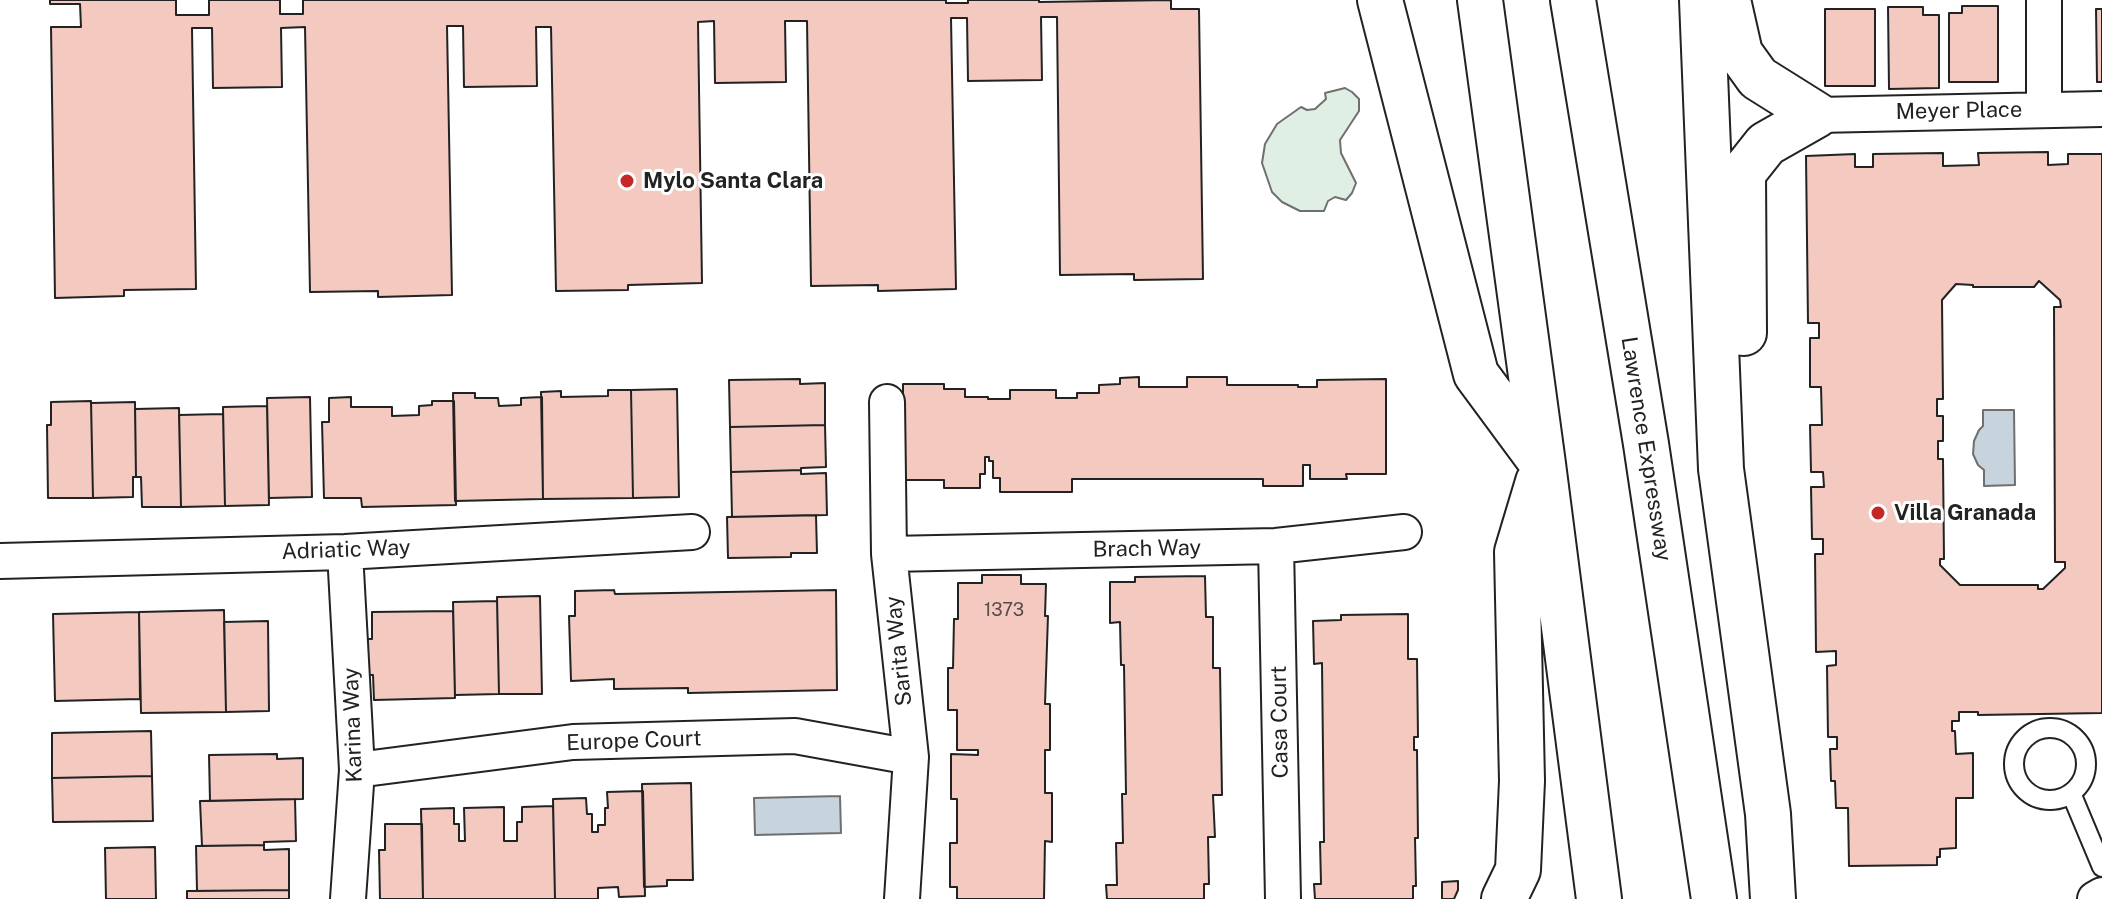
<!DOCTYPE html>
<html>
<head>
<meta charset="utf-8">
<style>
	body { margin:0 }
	canvas { display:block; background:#fff }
</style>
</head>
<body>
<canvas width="2102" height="899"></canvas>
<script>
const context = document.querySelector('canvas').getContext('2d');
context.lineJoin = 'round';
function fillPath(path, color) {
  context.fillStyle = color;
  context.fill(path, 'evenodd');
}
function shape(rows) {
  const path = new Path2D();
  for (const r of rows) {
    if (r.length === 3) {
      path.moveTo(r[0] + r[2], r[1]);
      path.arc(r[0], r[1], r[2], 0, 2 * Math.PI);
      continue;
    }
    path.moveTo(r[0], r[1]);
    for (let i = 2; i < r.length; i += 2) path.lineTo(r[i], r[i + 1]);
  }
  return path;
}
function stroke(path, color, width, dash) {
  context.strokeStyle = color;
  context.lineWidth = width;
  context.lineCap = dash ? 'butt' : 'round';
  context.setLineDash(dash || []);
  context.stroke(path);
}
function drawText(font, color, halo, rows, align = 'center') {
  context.font = font + ' "Public Sans",sans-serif';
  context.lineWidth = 6;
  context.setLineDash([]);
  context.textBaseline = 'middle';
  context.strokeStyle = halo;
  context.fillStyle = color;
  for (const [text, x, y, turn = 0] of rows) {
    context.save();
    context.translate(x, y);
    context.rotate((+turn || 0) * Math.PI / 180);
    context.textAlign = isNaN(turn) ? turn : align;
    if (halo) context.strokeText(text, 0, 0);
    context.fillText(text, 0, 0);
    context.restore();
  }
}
const green = shape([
	[1345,88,1352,92,1359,99,1359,111,1340,140,1341,153,1356,183,1352,193,1346,200,1335,197,1328,201,1324,211,1300,211,1282,202,1272,192,1262,163,1265,144,1277,124,1301,107,1307,110,1315,109,1326,99,1325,93,1345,88]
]);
const water = shape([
	[1983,410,2014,410,2015,485,1984,486,1984,470,1978,465,1973,454,1974,441,1979,430,1983,426,1983,410],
	[840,796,841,833,755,835,754,798,840,796]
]);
const building = shape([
	[50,0,176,0,176,15,209,15,209,0,280,0,280,14,303,14,303,0,946,0,946,3,968,3,968,0,1039,0,1039,2,1171,0,1171,9,1199,9,1203,279,1134,280,1134,274,1060,275,1057,17,1041,17,1042,80,968,81,967,18,951,18,956,289,878,291,878,285,811,286,807,21,785,21,786,82,715,83,714,21,698,22,702,283,628,285,628,290,556,291,551,27,536,27,537,86,464,87,463,26,447,26,452,295,378,297,378,291,310,292,305,27,281,28,282,87,213,88,212,28,192,28,196,289,124,290,124,296,55,298,51,27,81,27,80,4,50,4,50,0],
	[1962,6,1998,6,1998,82,1949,82,1949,13,1962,13,1962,6],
	[1888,7,1923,7,1923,15,1939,15,1939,88,1889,89,1888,7],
	[1825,9,1875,9,1875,86,1825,86,1825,9],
	[2096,9,2102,9,2102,82,2097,82,2096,9],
	[2048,152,2048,165,2068,164,2068,154,2102,154,2102,713,1978,715,1978,712,1959,712,1959,721,1952,721,1952,731,1955,731,1956,754,1973,753,1973,798,1956,798,1956,848,1940,849,1940,857,1937,857,1937,865,1849,866,1848,808,1836,808,1835,781,1831,781,1830,749,1837,749,1837,737,1828,737,1827,666,1836,665,1836,651,1816,652,1815,554,1823,554,1823,539,1812,539,1811,487,1824,487,1823,472,1811,472,1810,425,1822,425,1821,387,1810,387,1810,338,1819,338,1819,323,1808,323,1806,156,1855,154,1855,167,1873,167,1873,154,1943,153,1943,166,1979,165,1978,153,2048,152],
	[2039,281,2060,300,2061,307,2054,307,2055,562,2065,562,2065,568,2043,589,2038,589,2038,585,1960,585,1940,565,1940,559,1944,559,1943,459,1938,459,1938,441,1943,441,1943,416,1937,416,1937,399,1943,399,1942,300,1956,284,1973,285,1973,287,2034,287,2039,281],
	[1139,377,1139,387,1187,387,1187,377,1227,377,1227,385,1298,385,1298,387,1317,387,1317,380,1386,379,1386,474,1346,474,1347,479,1310,479,1310,465,1303,465,1303,486,1263,486,1263,479,1072,479,1072,492,1000,492,1000,478,993,478,993,461,989,461,989,457,985,457,985,474,980,474,980,488,944,488,944,480,903,480,903,384,944,384,944,389,965,389,965,397,988,397,988,399,1010,399,1010,390,1056,390,1056,398,1077,398,1077,393,1099,393,1099,385,1120,384,1120,378,1139,377],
	[800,379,800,384,825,383,825,425,730,427,729,380,800,379],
	[677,389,679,497,633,498,631,390,677,389],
	[608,390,631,390,633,498,543,499,541,392,561,391,561,397,608,396,608,390],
	[453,393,475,393,475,398,498,398,499,406,521,405,521,398,542,397,543,499,455,501,453,393],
	[310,397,312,497,269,498,267,398,310,397],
	[351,397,351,407,392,407,392,416,419,415,419,406,432,405,432,401,454,401,456,505,362,507,361,498,324,498,322,422,329,422,329,398,351,397],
	[91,401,93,498,48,498,47,425,51,425,51,402,91,401],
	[135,402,136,477,133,477,133,497,93,498,91,403,135,402],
	[267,406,269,505,225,506,223,407,267,406],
	[179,408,181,507,142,507,141,477,136,477,135,409,179,408],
	[223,414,225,506,181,507,179,415,223,414],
	[825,425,826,467,801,468,801,470,731,472,730,427,825,425],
	[801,470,801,474,826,473,827,515,732,517,731,472,801,470],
	[816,515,817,553,791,553,791,557,728,558,727,517,816,515],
	[982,575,1021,575,1021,584,1046,584,1045,616,1048,616,1045,704,1050,704,1050,750,1045,750,1045,793,1052,793,1052,842,1045,841,1044,899,957,899,957,887,950,887,950,843,957,843,957,799,951,799,951,754,978,755,978,750,957,750,957,710,948,710,948,668,953,668,954,619,958,619,958,583,982,583,982,575],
	[1205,576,1206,617,1213,617,1213,668,1220,668,1222,795,1213,795,1215,837,1208,837,1209,884,1204,884,1204,899,1107,899,1106,885,1117,885,1116,843,1123,843,1122,794,1126,794,1124,665,1121,665,1120,622,1110,623,1110,582,1135,582,1135,577,1205,576],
	[614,590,615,594,836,590,837,690,688,693,688,688,614,689,614,679,571,681,569,616,575,616,575,591,614,590],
	[540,596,542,694,499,694,497,597,540,596],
	[497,601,499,694,455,695,453,602,497,601],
	[224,610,226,712,141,713,139,612,224,610],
	[453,611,455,698,374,700,373,675,366,675,366,639,372,639,372,612,453,611],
	[139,612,140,699,55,701,53,614,139,612],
	[1408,614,1408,659,1417,659,1418,737,1414,737,1414,750,1417,750,1418,838,1415,838,1416,886,1413,886,1413,899,1315,899,1314,884,1321,884,1320,842,1324,842,1322,663,1314,664,1313,621,1341,620,1341,615,1408,614],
	[268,621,269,711,226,712,224,622,268,621],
	[151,731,152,776,52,778,52,733,151,731],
	[277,754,277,759,303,758,303,799,210,801,209,755,277,754],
	[152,776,153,821,53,822,52,778,152,776],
	[691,783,693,880,667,880,667,886,644,887,642,784,691,783],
	[643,791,645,896,619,897,618,887,598,888,598,899,555,899,553,799,586,798,587,814,592,814,592,832,598,832,598,825,605,825,605,808,608,808,607,792,643,791],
	[295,799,296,841,264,842,264,845,202,846,200,801,295,799],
	[553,806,555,899,423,899,421,809,454,808,454,824,459,824,459,841,465,841,464,808,504,807,504,841,517,841,517,822,522,822,522,807,553,806],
	[385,824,422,824,423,899,380,899,379,850,385,850,385,824],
	[264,845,264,850,289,849,289,890,197,891,196,846,264,845],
	[155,847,156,899,106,899,105,848,155,847],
	[1458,881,1458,890,1454,899,1442,899,1442,882,1458,881],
	[289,890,289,899,187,899,187,891,289,890]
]);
const lane = shape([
	[2050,764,36],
	[2071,793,2102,867]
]);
const street = shape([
	[2044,109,2044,0],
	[1817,115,2102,109],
	[887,402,889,554,911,757,902,899],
	[1276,546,1283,899],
	[345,552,357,770,348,899],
	[889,554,1276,546,1404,532],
	[0,561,345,552,692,532],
	[357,770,573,742,795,736,911,757],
	[2095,899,2102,895]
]);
const highway = shape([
	[1380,0,1476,374,1541,462],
	[1480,0,1543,464,1599,899],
	[1573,0,1646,444,1714,899],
	[1702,0,1721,469,1768,814,1773,899],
	[1728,0,1740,53,1758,78,1817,115,1766,144,1743,173,1744,333],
	[1504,899,1518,870,1522,781,1517,552,1538,482]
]);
const markers = [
	[627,181,8,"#c62828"],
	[1878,513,8,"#c62828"]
];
const numberNames = [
	["1373",1004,610]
];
const streetNames = [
	["Meyer Place",1959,111,-1],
	["Lawrence Expressway",1646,449,81],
	["Brach Way",1147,549,-1],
	["Adriatic Way",346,550,-2],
	["Sarita Way",899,651,-96],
	["Casa Court",1280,722,-91],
	["Karina Way",353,725,-92],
	["Europe Court",634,741,-2]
];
const poiNames = [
	["Mylo Santa Clara",643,181],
	["Villa Granada",1894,513]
];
fillPath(green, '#e0efe3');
stroke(green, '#6f6f6f', 2);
fillPath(water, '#c7d3dd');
stroke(water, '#6f6f6f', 2);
fillPath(building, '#f3c9c0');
stroke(building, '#222', 2);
stroke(lane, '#222', 22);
stroke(street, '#222', 38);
stroke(highway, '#222', 48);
stroke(lane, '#fff', 18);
stroke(street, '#fff', 34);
stroke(highway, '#fff', 44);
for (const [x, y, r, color] of markers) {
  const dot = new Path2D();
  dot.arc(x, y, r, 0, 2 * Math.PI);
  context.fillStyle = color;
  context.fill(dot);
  stroke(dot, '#fff', 3);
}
drawText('18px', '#564c4a', null, numberNames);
drawText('22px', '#222', '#fff', streetNames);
drawText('bold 22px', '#222', '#fff', poiNames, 'left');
</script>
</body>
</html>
